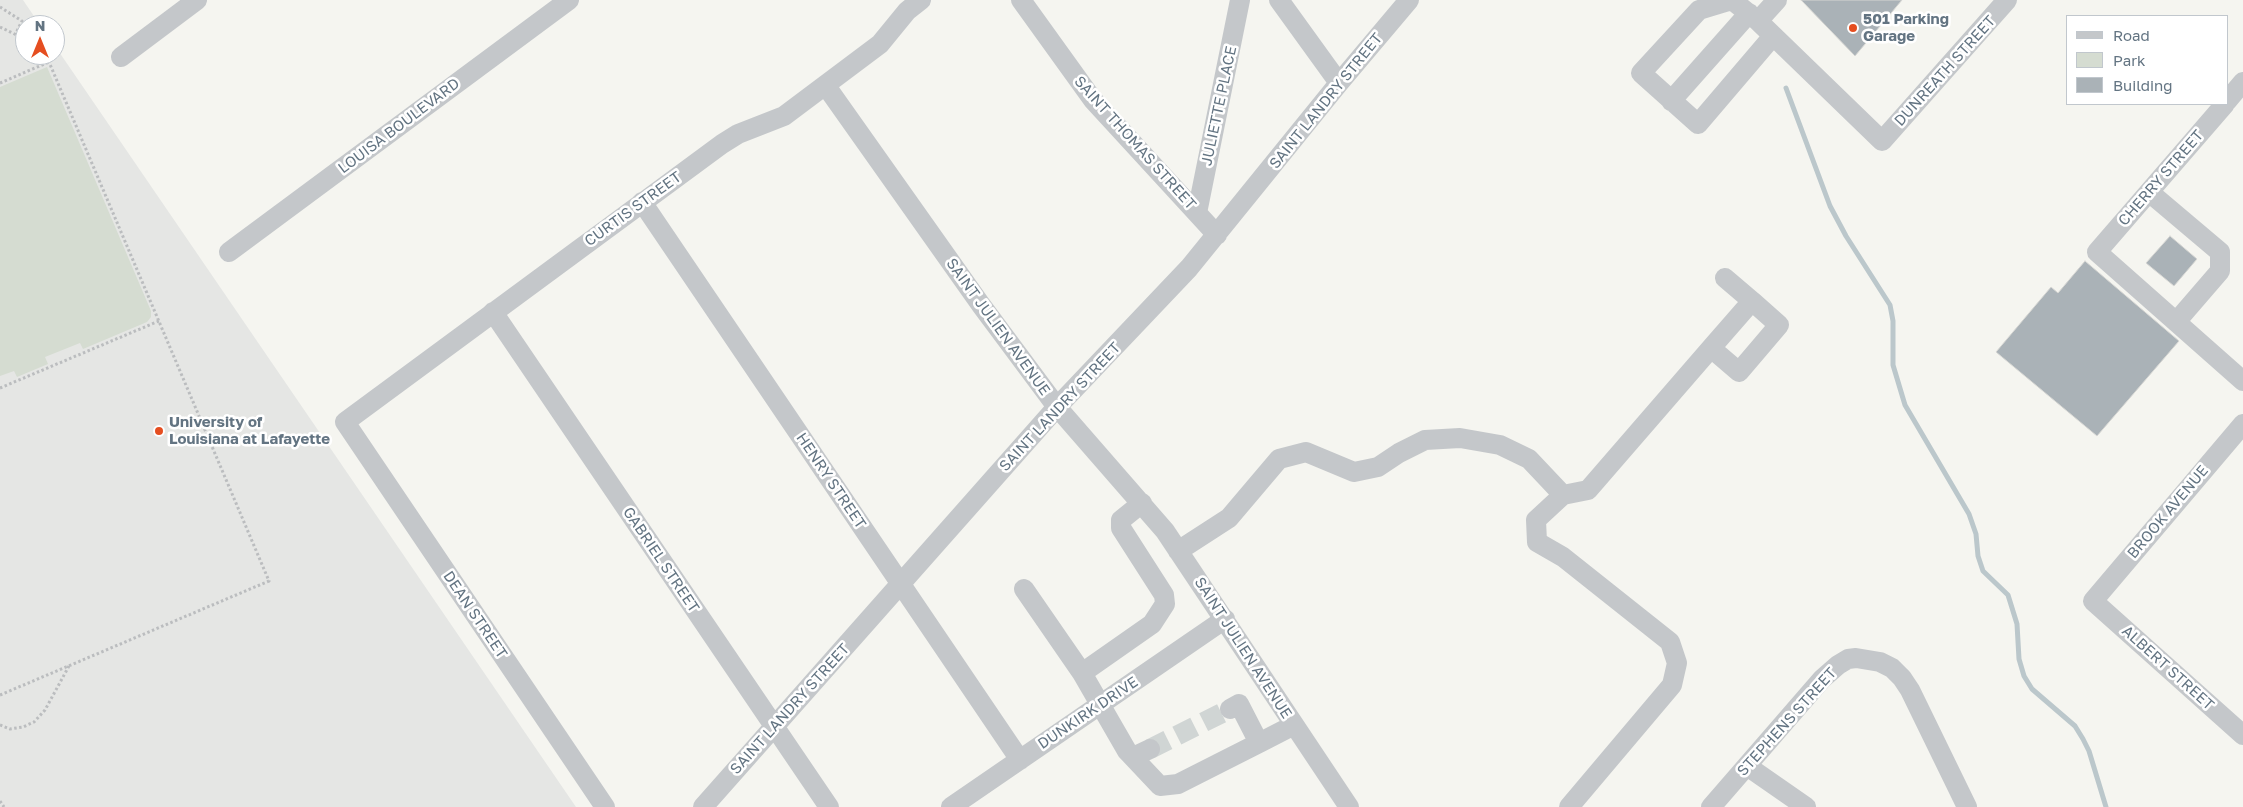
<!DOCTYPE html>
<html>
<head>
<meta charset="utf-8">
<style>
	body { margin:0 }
	#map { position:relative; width:2243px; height:807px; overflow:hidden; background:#f5f5f0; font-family:"Golos Text",sans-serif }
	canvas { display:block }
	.legend { position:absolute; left:2066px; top:15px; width:162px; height:90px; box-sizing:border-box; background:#fff; border:1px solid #c1c7cd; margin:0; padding:6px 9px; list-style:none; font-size:15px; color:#637482 }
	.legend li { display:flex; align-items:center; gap:10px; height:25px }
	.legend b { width:25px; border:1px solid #c1c7cd }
	.north { position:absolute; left:15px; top:15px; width:50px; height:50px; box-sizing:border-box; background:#fff; border:1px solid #c1c7cd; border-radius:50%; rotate:0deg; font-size:14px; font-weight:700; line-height:20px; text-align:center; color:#637482 }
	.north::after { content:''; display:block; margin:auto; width:18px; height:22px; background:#e54e20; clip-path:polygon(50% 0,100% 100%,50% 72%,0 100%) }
</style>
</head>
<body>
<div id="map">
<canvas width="2243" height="807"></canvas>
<ul class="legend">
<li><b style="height:6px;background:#c4c7ca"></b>Road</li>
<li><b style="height:14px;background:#d5dcd1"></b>Park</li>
<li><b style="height:14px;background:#aab2b7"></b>Building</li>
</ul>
<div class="north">N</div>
</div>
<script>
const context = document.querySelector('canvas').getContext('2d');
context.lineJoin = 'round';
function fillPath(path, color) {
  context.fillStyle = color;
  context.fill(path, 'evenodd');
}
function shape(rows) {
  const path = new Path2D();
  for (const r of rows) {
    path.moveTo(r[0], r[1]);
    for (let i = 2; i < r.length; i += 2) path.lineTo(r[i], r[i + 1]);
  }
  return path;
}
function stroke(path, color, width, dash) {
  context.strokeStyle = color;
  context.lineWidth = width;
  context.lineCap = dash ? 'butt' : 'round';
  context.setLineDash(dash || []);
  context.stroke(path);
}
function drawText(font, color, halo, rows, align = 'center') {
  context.font = font + ' "Golos Text",sans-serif';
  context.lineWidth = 5;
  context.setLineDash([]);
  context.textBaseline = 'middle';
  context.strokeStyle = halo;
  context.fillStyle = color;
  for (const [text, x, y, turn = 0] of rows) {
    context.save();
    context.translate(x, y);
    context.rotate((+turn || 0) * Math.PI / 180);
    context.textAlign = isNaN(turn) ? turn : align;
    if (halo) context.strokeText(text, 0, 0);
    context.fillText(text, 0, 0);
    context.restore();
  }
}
const built = shape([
	[0,0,23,0,40,25,25,25,25,55,55,55,55,46,576,807,0,807]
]);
const green = shape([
	[47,67,151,311,151,317,147,322,83,349,80,343,45,357,48,364,17,377,14,371,0,376,0,87]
]);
const stream = shape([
	[1786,88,1830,206,1846,236,1890,305,1893,321,1893,365,1905,405,1969,514,1976,534,1978,556,1983,571,2008,595,2017,624,2019,659,2024,676,2032,689,2075,726,2083,739,2089,751,2106,807]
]);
const building = shape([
	[1801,0,1902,0,1855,56,1801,0],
	[2170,236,2197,259,2174,286,2146,263,2170,236],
	[2085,261,2179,341,2097,436,1996,352,2051,287,2058,293,2085,261]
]);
const minorTunnel = shape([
	[1150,749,1230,709]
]);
const path = shape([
	[0,7,22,21,16,33],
	[0,27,25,39],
	[0,83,49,62,44,55],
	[0,388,159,321],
	[0,695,269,581,49,62],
	[0,725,10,729,23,727,34,722,45,710,69,666],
	[0,801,4,807]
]);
const minor = shape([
	[1021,0,1093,100,1217,235],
	[1279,0,1339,83],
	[1777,0,1758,21,1882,141,2007,0],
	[1758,21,1732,0,1699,10,1641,73,1698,124,1773,36],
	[121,57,197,0],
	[826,86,981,305,1057,407,1165,531,1349,807],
	[1671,101,1749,13],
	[2227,101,2243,82],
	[2225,104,2097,252,2243,381],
	[2149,192,2220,252,2220,271,2176,322],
	[642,202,1020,760],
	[1197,213,1240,0],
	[229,252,569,0],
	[1725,278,1752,301],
	[493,312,829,807],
	[2243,424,2093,601,2243,735],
	[1178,551,1229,518,1279,459,1306,452,1354,472,1378,467,1399,453,1425,440,1460,438,1500,445,1529,459,1563,495],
	[1024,589,1082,673,1127,751,1160,786,1178,784,1259,743,1239,704,1230,709],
	[1082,673,1152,624,1165,604,1164,595,1121,528,1121,520,1142,503],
	[1259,743,1294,725],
	[1133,757,1150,749],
	[1747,766,1806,807],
	[605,807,345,422,722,144,738,134,784,116,880,44,907,11,921,0],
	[703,807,1057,407,1189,268,1339,83,1409,0],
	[951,807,1225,619],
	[1569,807,1672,685,1677,663,1670,642,1563,557,1537,542,1536,520,1563,495,1588,490,1711,348,1752,301,1779,325,1739,372,1711,348],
	[1711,807,1822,679,1838,665,1848,659,1856,658,1880,662,1892,668,1902,678,1910,690,1967,807]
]);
const markers = [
	[1853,28,5,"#e54e20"],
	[159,431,5,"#e54e20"]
];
const poiNames = [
	["501 Parking",1863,19],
	["Garage",1863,36],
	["University of",169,422],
	["Louisiana at Lafayette",169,439]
];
const streetNames = [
	["DUNREATH STREET",1945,71,-48],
	["SAINT LANDRY STREET",1326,101,-51],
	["JULIETTE PLACE",1219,106,-78],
	["LOUISA BOULEVARD",399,126,-37],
	["SAINT THOMAS STREET",1135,143,48],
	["CHERRY STREET",2161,178,-49],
	["CURTIS STREET",633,209,-36],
	["SAINT JULIEN AVENUE",998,327,54],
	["SAINT LANDRY STREET",1060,407,-47],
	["HENRY STREET",831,481,56],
	["BROOK AVENUE",2168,512,-50],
	["GABRIEL STREET",661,560,56],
	["DEAN STREET",475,615,56],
	["SAINT JULIEN AVENUE",1243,648,57],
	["ALBERT STREET",2168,668,42],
	["SAINT LANDRY STREET",790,709,-48],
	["DUNKIRK DRIVE",1088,713,-34],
	["STEPHENS STREET",1787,722,-48]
];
fillPath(built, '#e5e6e4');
fillPath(green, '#d5dcd1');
stroke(stream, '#bbc7cb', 5);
fillPath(building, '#aab2b7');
stroke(building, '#d6d6d3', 1);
stroke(minorTunnel, '#d0d5d4', 20, [20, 10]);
stroke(path, '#bbbdbf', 3, [2.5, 2.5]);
stroke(minor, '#c4c7ca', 20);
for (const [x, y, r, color] of markers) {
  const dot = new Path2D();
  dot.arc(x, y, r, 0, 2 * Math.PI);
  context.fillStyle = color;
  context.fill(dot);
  stroke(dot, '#fff', 2);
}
drawText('bold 15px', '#637482', '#fff', poiNames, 'left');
drawText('15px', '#637482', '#fff', streetNames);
</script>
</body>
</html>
